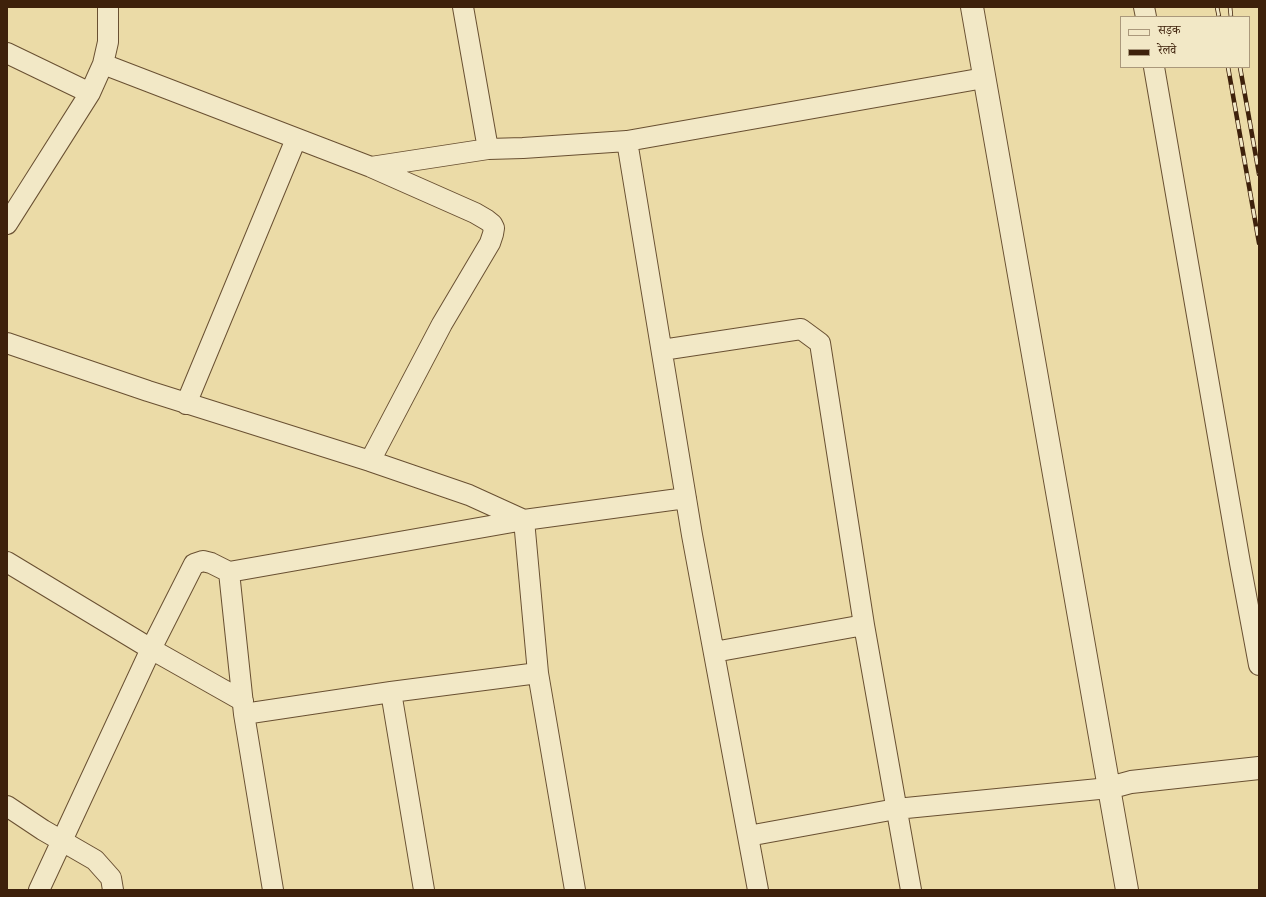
<!DOCTYPE html>
<html>
<head>
<meta charset="utf-8">
<style>
	body { margin:0 }
	#map { position:relative; width:1266px; height:897px; overflow:hidden; background:#ebdba7; font-family:"Sorts Mill Goudy","Noto Serif Devanagari",serif }
	canvas { display:block }
	.frame { position:absolute; inset:0; border:8px solid #3e210b; pointer-events:none }
	.legend { position:absolute; left:1120px; top:16px; width:130px; height:52px; box-sizing:border-box; background:#f2e8c6; border:1px solid #aa987b; margin:0; padding:5px 7px; list-style:none; font-size:12px; color:#3e210b }
	.legend li { display:flex; align-items:center; gap:8px; height:20px }
	.legend b { width:20px; border:1px solid #aa987b }
</style>
</head>
<body>
<div id="map">
<canvas width="1266" height="897"></canvas>
<div class="frame"></div>
<ul class="legend">
<li><b style="height:5px;background:#f2e8c6"></b>सड़क</li>
<li><b style="height:5px;background:#3e210b"></b>रेलवे</li>
</ul>
</div>
<script>
const context = document.querySelector('canvas').getContext('2d');
context.lineJoin = 'round';
function shape(rows) {
  const path = new Path2D();
  for (const r of rows) {
    path.moveTo(r[0], r[1]);
    for (let i = 2; i < r.length; i += 2) path.lineTo(r[i], r[i + 1]);
  }
  return path;
}
function stroke(path, color, width, dash) {
  context.strokeStyle = color;
  context.lineWidth = width;
  context.lineCap = dash ? 'butt' : 'round';
  context.setLineDash(dash || []);
  context.stroke(path);
}
const minor = shape([
	[463,7,488,149,523,148,627,141,984,78],
	[1144,7,1146,17],
	[7,53,90,93],
	[103,64,371,167,488,149],
	[1154,67,1240,563,1259,665],
	[627,141,692,535,758,890],
	[7,224,90,93,103,64,108,42,108,7],
	[7,343,148,391,370,461,469,495,524,520,538,673,575,890],
	[662,350,801,329,820,343,864,625,911,890],
	[186,404,296,139],
	[370,461,442,324,490,243,493,234,494,228,492,224,487,220,475,213,371,167],
	[7,562,151,649,243,701],
	[229,572,244,714,273,890],
	[714,652,864,625],
	[391,692,424,890],
	[244,714,391,692,538,673],
	[7,806,43,830,95,860,111,878,113,890],
	[748,836,896,809,1109,788],
	[39,890,151,649,194,564,203,561,211,563,229,572,524,520,686,498]
]);
const tertiary = shape([
	[972,7,1109,788],
	[1127,890,1109,788,1131,782,1259,768]
]);
const rail = shape([
	[1217,7,1219,17],
	[1230,7,1231,17],
	[1228,67,1259,243],
	[1240,67,1259,174]
]);
stroke(minor, '#695032', 22);
stroke(tertiary, '#695032', 24);
stroke(minor, '#f2e8c6', 20);
stroke(tertiary, '#f2e8c6', 22);
stroke(rail, '#3e210b', 4.5);
stroke(rail, '#f2e8c6', 3, [9]);
</script>
</body>
</html>
